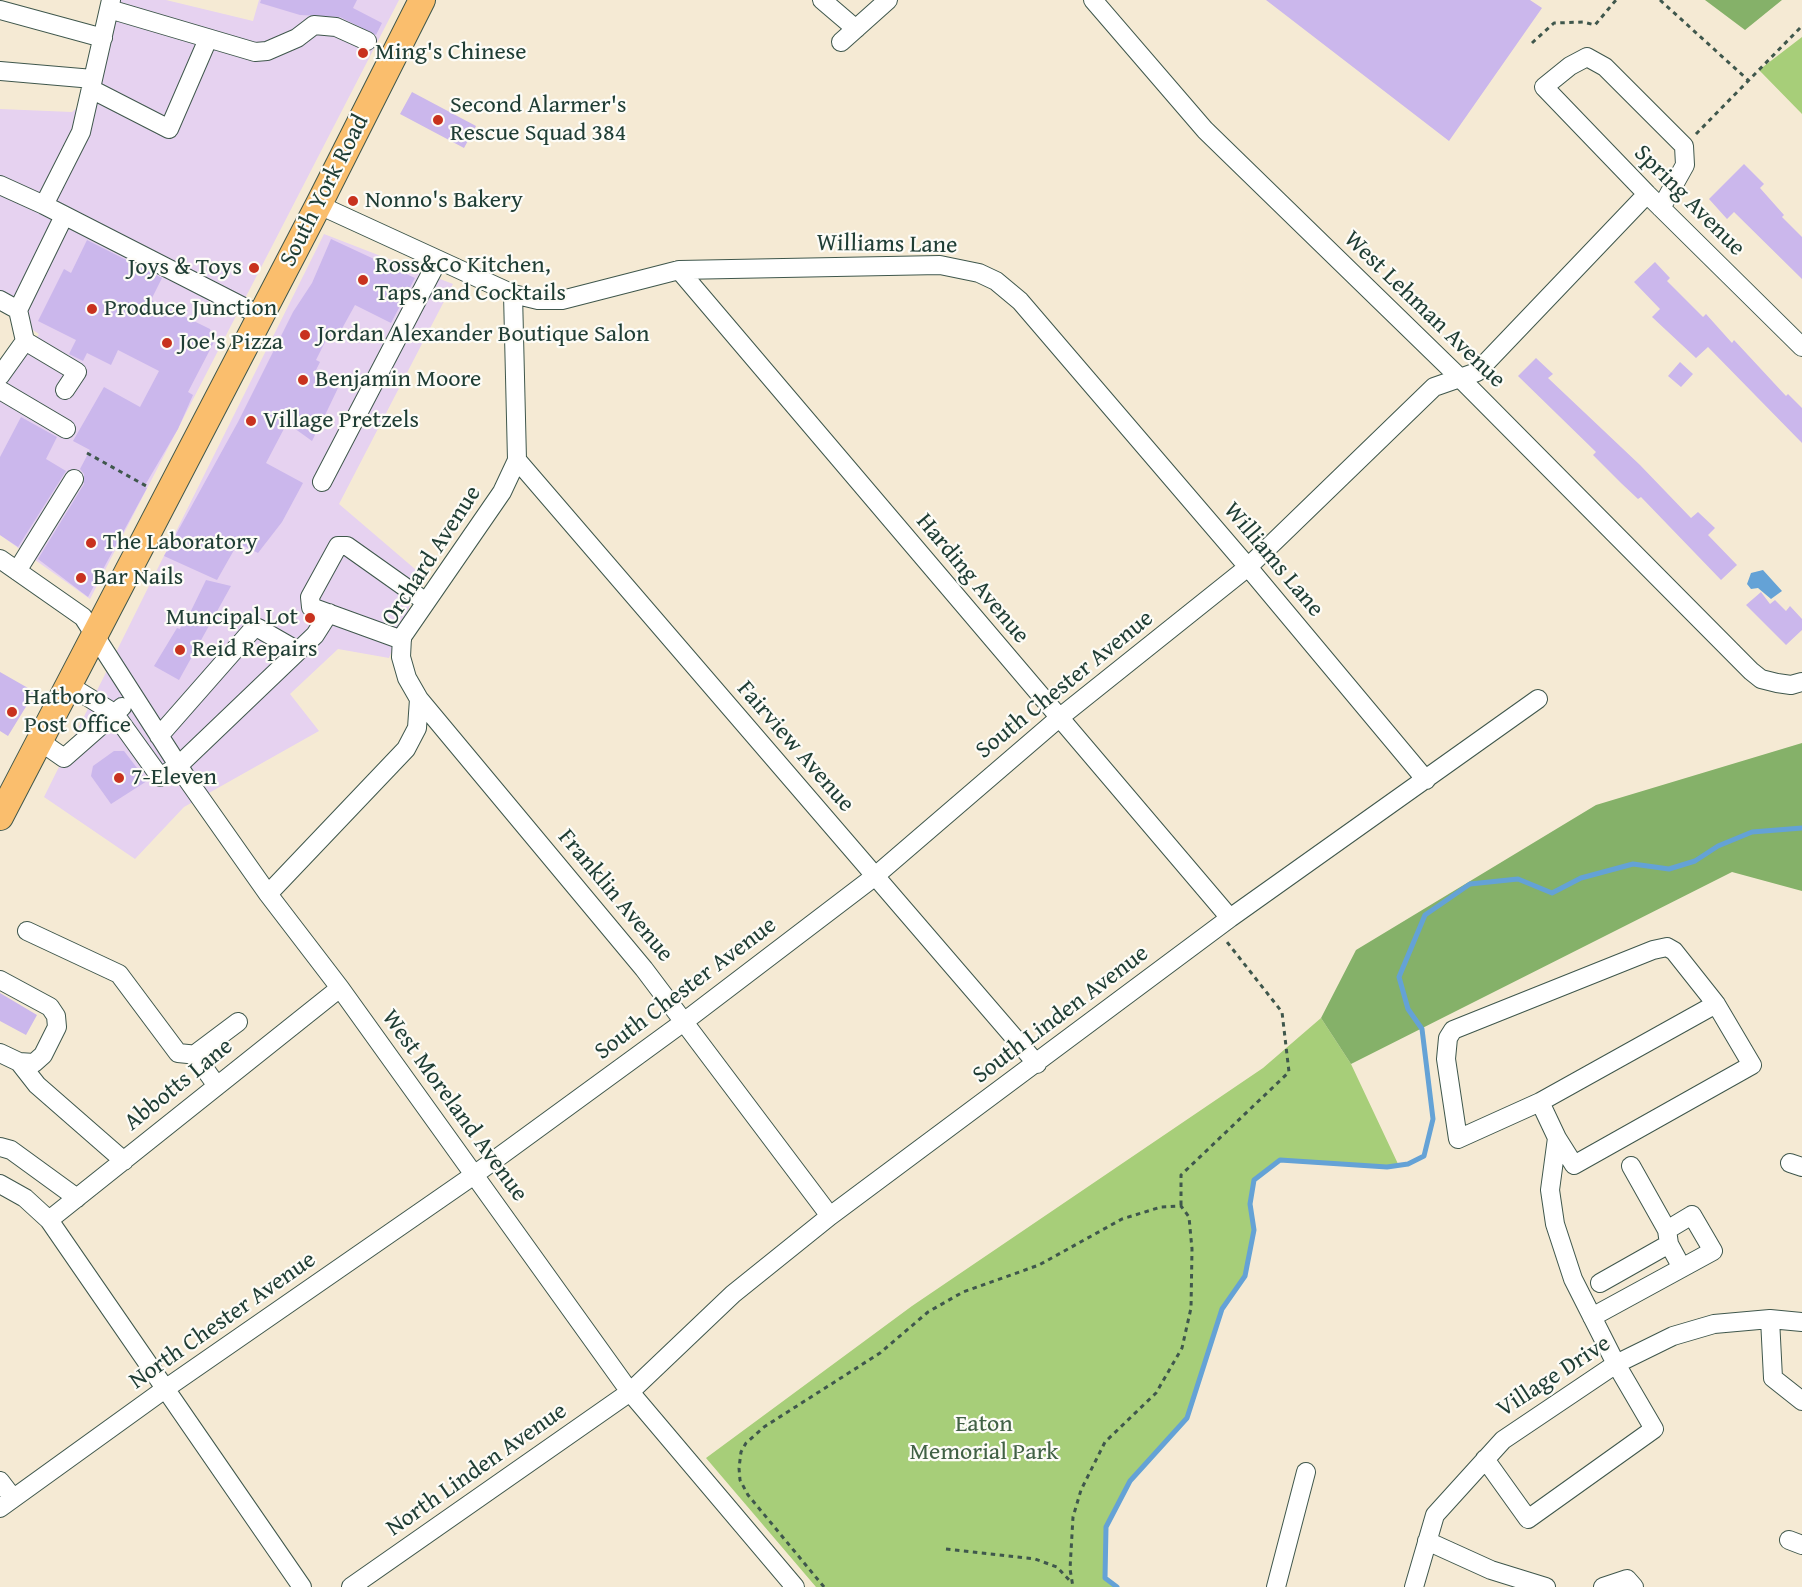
<!DOCTYPE html>
<html>
<head>
<meta charset="utf-8">
<style>
	body { margin:0 }
	canvas { display:block; background:#f5ead4 }
</style>
</head>
<body>
<canvas width="1802" height="1587"></canvas>
<script>
const context = document.querySelector('canvas').getContext('2d');
context.lineJoin = 'round';
function fillPath(path, color) {
  context.fillStyle = color;
  context.fill(path, 'evenodd');
}
function shape(rows) {
  const path = new Path2D();
  for (const r of rows) {
    path.moveTo(r[0], r[1]);
    for (let i = 2; i < r.length; i += 2) path.lineTo(r[i], r[i + 1]);
  }
  return path;
}
function stroke(path, color, width, dash) {
  context.strokeStyle = color;
  context.lineWidth = width;
  context.lineCap = dash ? 'butt' : 'round';
  context.setLineDash(dash || []);
  context.stroke(path);
}
function drawText(font, color, halo, rows, align = 'center') {
  context.font = font + ' "Gentium Book Plus",serif';
  context.lineWidth = 4.5;
  context.setLineDash([]);
  context.textBaseline = 'middle';
  context.strokeStyle = halo;
  context.fillStyle = color;
  for (const [text, x, y, turn = 0] of rows) {
    context.save();
    context.translate(x, y);
    context.rotate((+turn || 0) * Math.PI / 180);
    context.textAlign = isNaN(turn) ? turn : align;
    if (halo) context.strokeText(text, 0, 0);
    context.fillText(text, 0, 0);
    context.restore();
  }
}
const built = shape([
	[120,0,166,0,253,21,259,0,399,0,90,599,0,535,0,388,39,334,0,309,0,109,72,112,100,89],
	[324,234,453,284,339,504,422,575,389,658,338,649,290,694,319,731,184,807,135,859,44,797]
]);
const green = shape([
	[1802,37,1802,114,1759,70],
	[1321,1018,1351,1064,1399,1166,1351,1166,1305,1160,1280,1160,1254,1180,1250,1204,1254,1230,1245,1276,1222,1309,1187,1418,1130,1481,1106,1527,1105,1578,1117,1587,816,1587,706,1458,912,1306,1263,1068]
]);
const forest = shape([
	[1705,0,1782,0,1745,30],
	[1802,743,1802,891,1732,872,1351,1064,1321,1018,1356,950,1596,805]
]);
const water = shape([
	[1763,570,1782,591,1771,599,1758,588,1751,589,1747,584,1751,573]
]);
const stream = shape([
	[1117,1587,1105,1578,1106,1527,1130,1481,1187,1418,1222,1309,1245,1276,1254,1230,1250,1204,1254,1180,1280,1160,1387,1167,1408,1164,1424,1156,1433,1119,1422,1029,1408,1009,1399,977,1425,915,1470,884,1518,879,1552,893,1581,878,1633,864,1669,869,1695,861,1718,846,1752,832,1802,828]
]);
const building = shape([
	[261,0,357,0,353,8,382,23,376,35,340,17,300,15,260,3],
	[1266,0,1530,0,1542,8,1449,141],
	[412,92,476,126,464,148,400,114],
	[1744,164,1764,184,1760,188,1784,215,1782,217,1802,237,1802,279,1734,212,1727,219,1709,199],
	[331,239,415,278,391,323,355,305,339,334,331,330,316,360,320,362,313,376,338,388,327,411,312,441,287,423,266,463,303,483,282,522,258,553,238,543,217,580,164,556,238,422,293,312,312,283],
	[87,240,162,278,151,300,210,329,214,342,188,392,193,395,178,429,144,487,147,488,88,597,38,559,84,484,84,474,80,469,90,450,73,441,104,387,140,407,159,371,118,350,111,365,87,353,83,361,69,354,76,340,38,321,64,269,71,273],
	[1655,262,1670,278,1667,281,1703,317,1706,314,1732,343,1734,340,1786,396,1788,394,1802,408,1802,443,1708,347,1696,358,1652,317,1660,309,1634,282],
	[1536,358,1553,374,1548,378,1640,465,1691,518,1698,512,1715,528,1708,535,1737,565,1721,580,1641,497,1638,499,1621,483,1593,455,1596,452,1518,376],
	[1680,362,1693,374,1681,387,1668,376],
	[21,417,57,437,46,459,66,471,18,547,0,535,0,457],
	[206,580,231,586,179,680,154,666,177,628,180,629,185,615,188,617],
	[1761,592,1770,604,1775,600,1786,611,1790,606,1802,619,1802,630,1786,645,1746,605],
	[0,672,35,692,8,736,0,731],
	[114,751,124,751,147,781,111,804,91,776,93,766],
	[0,993,37,1015,26,1035,0,1021]
]);
const path = shape([
	[1660,0,1749,81],
	[1532,43,1554,23,1583,22,1595,25,1616,0],
	[1696,134,1802,26],
	[87,453,148,487],
	[1181,1205,1181,1175,1289,1072,1282,1012,1227,942],
	[946,1549,1035,1559,1057,1567,1070,1581],
	[824,1587,748,1495,740,1480,739,1468,741,1452,746,1443,764,1427,880,1353,928,1312,963,1292,1039,1265,1122,1219,1161,1207,1181,1206,1189,1217,1192,1249,1191,1308,1182,1348,1156,1393,1105,1442,1081,1490,1073,1517,1070,1569,1073,1587]
]);
const minor = shape([
	[111,0,81,132,44,205,261,316],
	[822,0,856,29],
	[1093,0,1205,130,1461,379,1751,671,1761,679,1777,683,1791,685,1802,682],
	[109,9,255,52,267,51,297,38,314,25,336,27,367,41],
	[0,10,103,38],
	[841,42,888,0],
	[0,71,93,79],
	[91,89,169,129,208,39],
	[0,185,44,205],
	[319,205,513,294,538,300,562,300,679,270,940,265,979,273,996,281,1020,301,1248,567,1426,780],
	[1661,208,1685,165,1684,146,1605,67,1587,57,1570,66,1544,87,1647,194,1802,347],
	[679,270,1230,918],
	[0,300,18,310],
	[25,341,77,372,65,390],
	[0,376,25,341,18,310,64,216],
	[0,390,66,429],
	[517,460,1037,1064],
	[322,482,438,260],
	[0,559,83,617,187,779,268,894,340,988,630,1392,795,1587],
	[17,571,74,479],
	[402,640,311,607,310,597,338,546,347,546,426,602],
	[70,686,114,713,160,777,178,766,315,635,329,613],
	[419,699,644,969,830,1216],
	[159,736,253,629,258,628,298,651],
	[41,742,64,758,122,707],
	[268,894,406,749,417,728,419,699,407,678,401,657,402,637,502,492,517,460,513,294],
	[27,931,119,974,178,1053,198,1055],
	[0,980,50,1007,56,1016,57,1027,43,1055,34,1063,19,1062,0,1053],
	[19,1062,37,1085,124,1161],
	[217,1086,197,1058,198,1052,238,1022],
	[1540,1102,1557,1138,1574,1165,1752,1065,1716,1004,1674,951,1667,947,1653,950,1453,1030,1448,1038,1446,1059,1458,1139,1540,1102,1716,1004],
	[0,1147,11,1150,77,1198],
	[1790,1163,1802,1167],
	[1631,1166,1667,1230,1669,1244,1682,1268],
	[0,1184,25,1198,49,1220,302,1587],
	[49,1220,340,988],
	[1600,1283,1669,1244],
	[1592,1317,1713,1251,1692,1215,1667,1230],
	[1770,1319,1773,1378,1802,1401],
	[1485,1459,1528,1519,1654,1429,1616,1364,1573,1279,1555,1224,1550,1190,1557,1138],
	[0,1481,13,1498],
	[0,1508,165,1389,474,1175,685,1021,874,877,1059,718,1248,567,1434,387,1477,372,1647,194],
	[1789,1540,1802,1545],
	[1427,1541,1491,1570,1546,1587],
	[351,1587,630,1392,733,1294,830,1216,1230,918,1538,699],
	[1276,1587,1306,1472],
	[1414,1587,1435,1515,1503,1440,1616,1364,1673,1336,1714,1324,1770,1319,1802,1322],
	[1603,1587,1627,1579,1634,1587]
]);
const highway = shape([
	[0,817,320,202,422,0]
]);
const markers = [
	[363,53,6,"#c8321e"],
	[438,120,6,"#c8321e"],
	[353,201,6,"#c8321e"],
	[254,268,6,"#c8321e"],
	[363,280,6,"#c8321e"],
	[92,309,6,"#c8321e"],
	[305,335,6,"#c8321e"],
	[167,343,6,"#c8321e"],
	[303,380,6,"#c8321e"],
	[251,421,6,"#c8321e"],
	[91,543,6,"#c8321e"],
	[81,578,6,"#c8321e"],
	[310,618,6,"#c8321e"],
	[180,650,6,"#c8321e"],
	[12,712,6,"#c8321e"],
	[119,778,6,"#c8321e"]
];
const poiNames = [
	["Ming's Chinese",375,53],
	["Second Alarmer's",450,106],
	["Rescue Squad 384",450,134],
	["Nonno's Bakery",365,201],
	["Ross&Co Kitchen,",375,266],
	["Taps, and Cocktails",375,294],
	["Joys & Toys",242,268,"right"],
	["Produce Junction",104,309],
	["Jordan Alexander Boutique Salon",317,335],
	["Joe's Pizza",179,343],
	["Benjamin Moore",315,380],
	["Village Pretzels",263,421],
	["The Laboratory",103,543],
	["Bar Nails",93,578],
	["Muncipal Lot",298,618,"right"],
	["Reid Repairs",192,650],
	["Hatboro",24,698],
	["Post Office",24,726],
	["7-Eleven",131,778]
];
const streetNames = [
	["South York Road",325,191,-63],
	["Spring Avenue",1689,201,45],
	["Williams Lane",887,245,1],
	["West Lehman Avenue",1424,310,44],
	["Orchard Avenue",432,556,-57],
	["Williams Lane",1273,560,50],
	["Harding Avenue",972,579,50],
	["South Chester Avenue",1065,685,-39],
	["Fairview Avenue",795,747,49],
	["Franklin Avenue",615,896,50],
	["South Chester Avenue",686,989,-37],
	["South Linden Avenue",1061,1015,-37],
	["Abbotts Lane",179,1085,-39],
	["West Moreland Avenue",454,1106,54],
	["North Chester Avenue",223,1321,-35],
	["Village Drive",1554,1377,-33],
	["North Linden Avenue",477,1470,-35]
];
const parkNames = [
	["Eaton",984,1425],
	["Memorial Park",984,1453]
];
fillPath(built, '#e6d2f0');
fillPath(green, '#a7ce79');
fillPath(forest, '#85b169');
fillPath(water, '#64a2d6');
stroke(stream, '#64a2d6', 5);
fillPath(building, '#cbb7ec');
stroke(minor, '#3f574c', 20);
stroke(highway, '#3f574c', 28);
stroke(path, '#3f574c', 3, [4.5, 4.5]);
stroke(minor, '#fff', 18);
stroke(highway, '#fabe6d', 26);
for (const [x, y, r, color] of markers) {
  const dot = new Path2D();
  dot.arc(x, y, r, 0, 2 * Math.PI);
  context.fillStyle = color;
  context.fill(dot);
  stroke(dot, '#fdfcf7', 2);
}
drawText('24px', '#1f3d34', '#fdfcf7', poiNames, 'left');
drawText('24px', '#1f3d34', '#fdfcf7', streetNames);
drawText('24px', '#416145', '#fdfcf7', parkNames);
</script>
</body>
</html>
